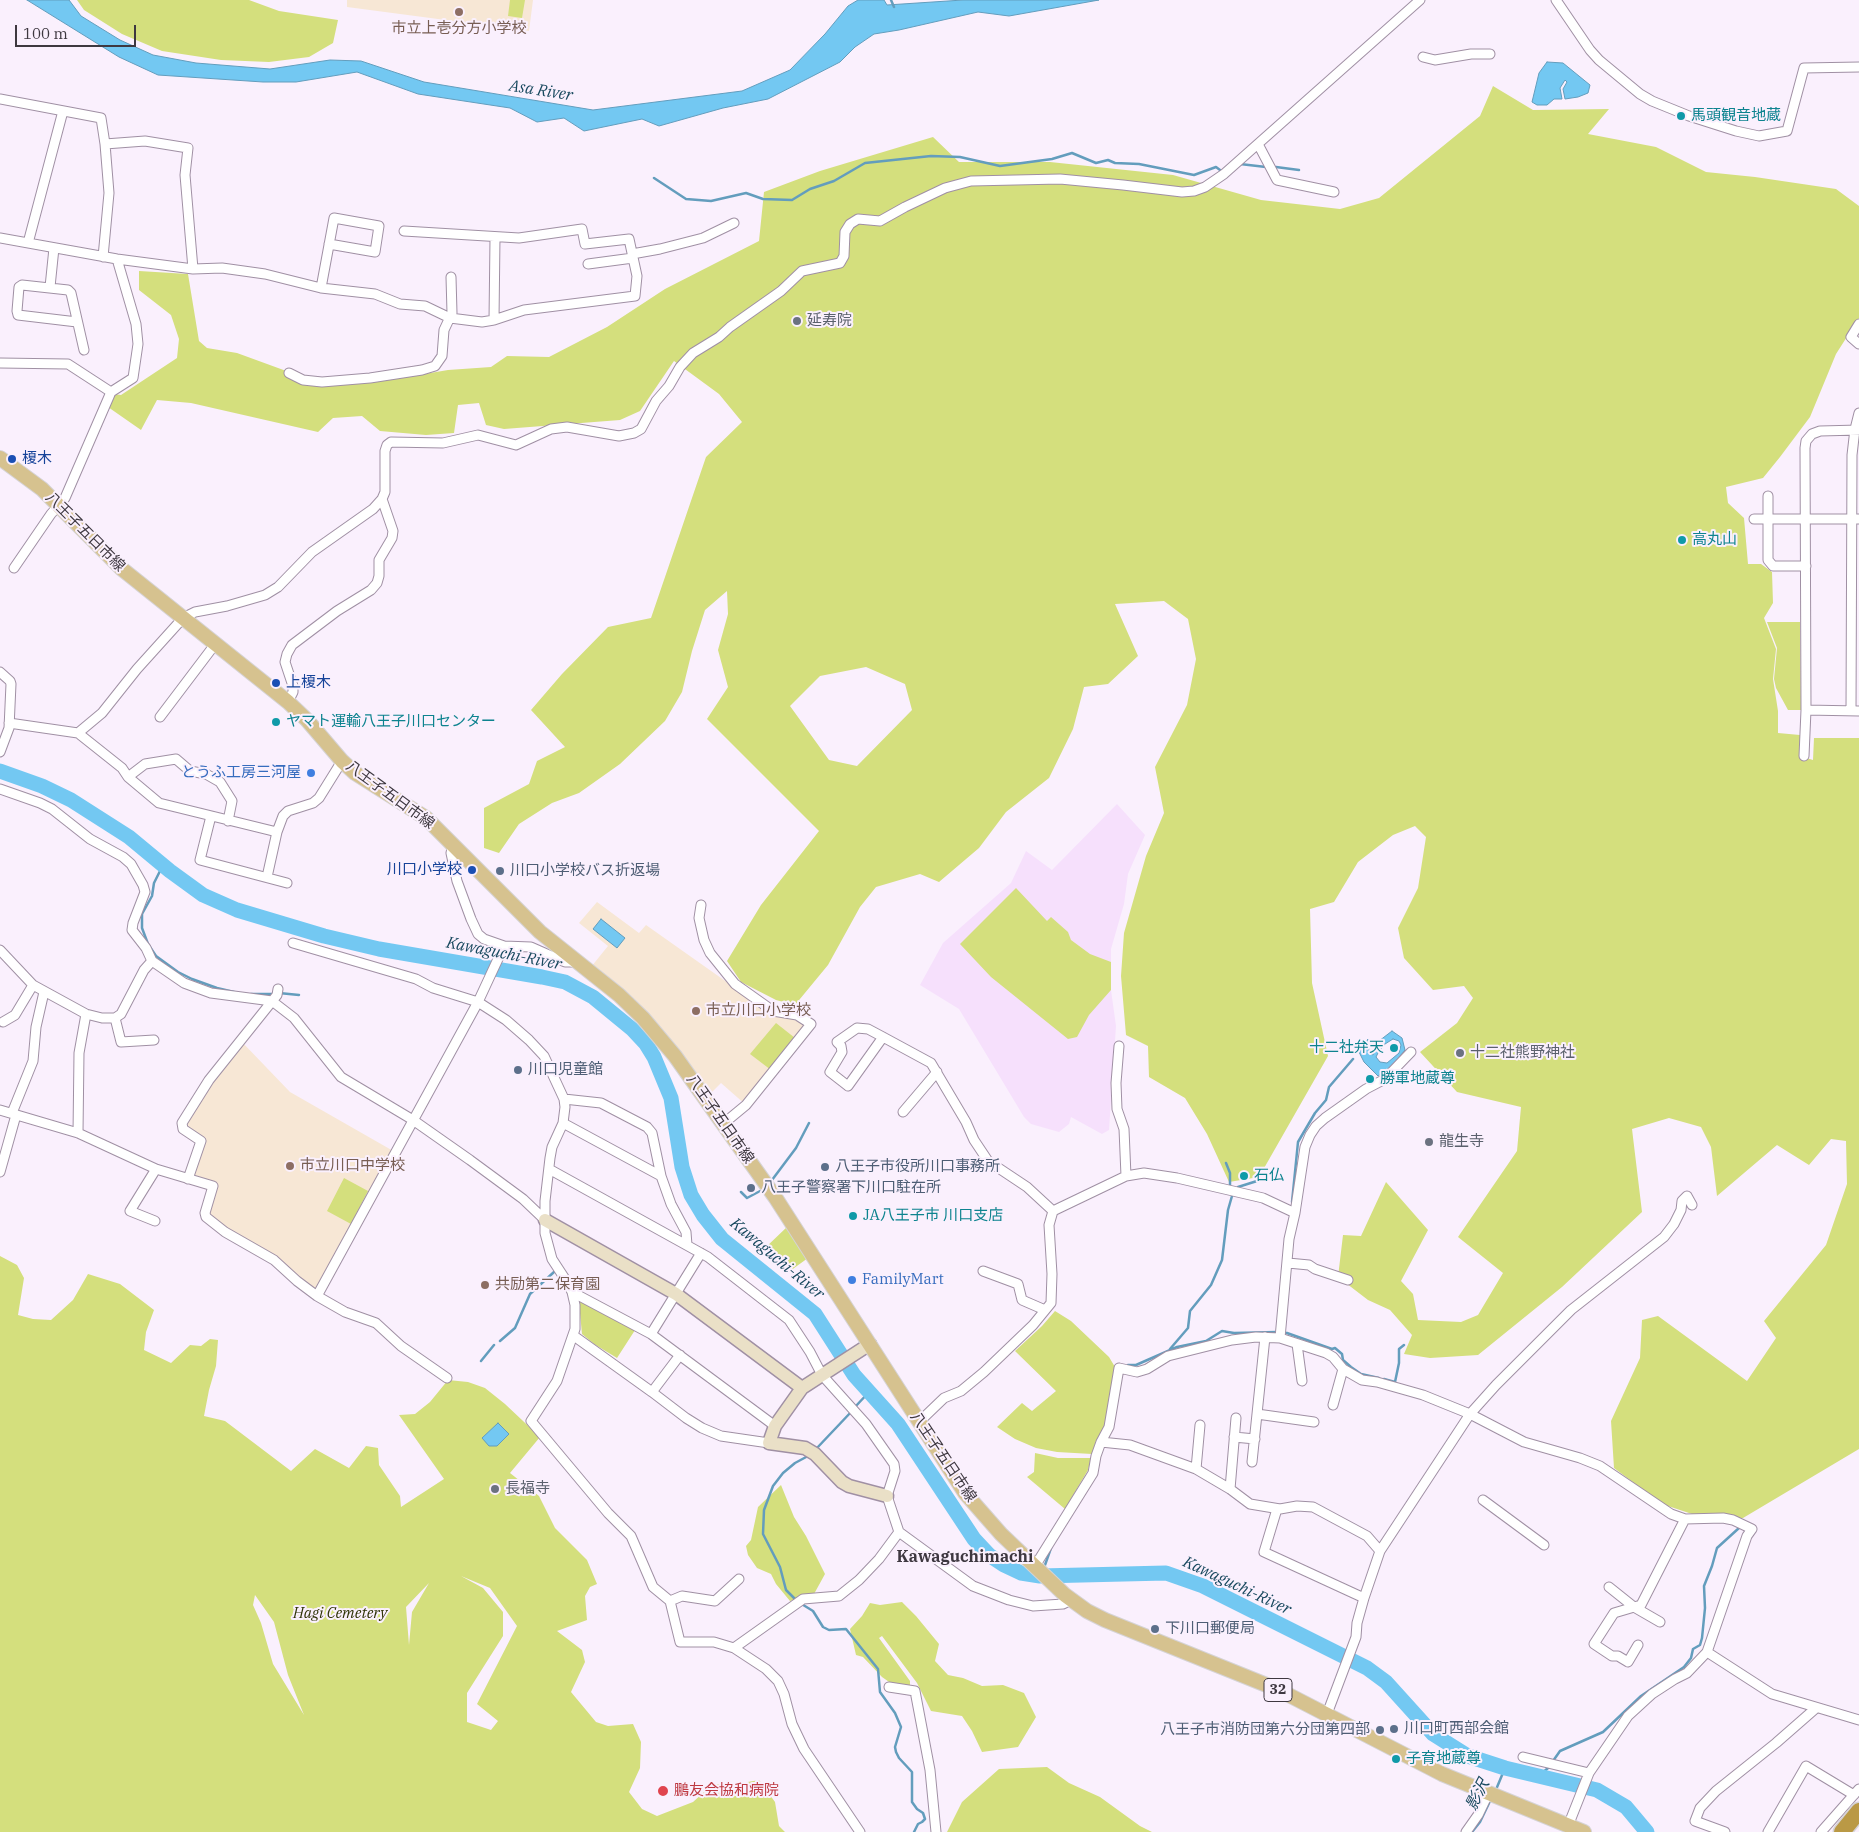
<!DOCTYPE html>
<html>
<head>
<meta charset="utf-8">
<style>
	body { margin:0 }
	#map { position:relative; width:1859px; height:1832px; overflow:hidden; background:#faf0fd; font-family:"IBM Plex Serif",serif }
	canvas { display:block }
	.scale { position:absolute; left:15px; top:25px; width:121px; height:22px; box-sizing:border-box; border:2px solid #3e3840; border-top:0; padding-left:6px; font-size:15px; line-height:18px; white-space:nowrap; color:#3e3840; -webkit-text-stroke:4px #faf0fd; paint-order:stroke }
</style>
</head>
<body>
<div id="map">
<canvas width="1859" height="1832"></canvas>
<div class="scale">100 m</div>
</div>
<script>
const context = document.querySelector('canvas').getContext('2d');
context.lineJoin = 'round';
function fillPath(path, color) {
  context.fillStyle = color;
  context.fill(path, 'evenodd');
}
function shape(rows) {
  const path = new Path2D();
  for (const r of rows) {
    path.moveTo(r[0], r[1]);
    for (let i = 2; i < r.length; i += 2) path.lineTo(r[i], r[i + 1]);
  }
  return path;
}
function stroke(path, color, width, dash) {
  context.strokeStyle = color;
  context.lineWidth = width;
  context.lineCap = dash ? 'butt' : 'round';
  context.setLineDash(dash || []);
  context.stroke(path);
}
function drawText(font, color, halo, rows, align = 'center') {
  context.font = font + ' "IBM Plex Serif","Noto Sans JP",serif';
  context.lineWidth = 4;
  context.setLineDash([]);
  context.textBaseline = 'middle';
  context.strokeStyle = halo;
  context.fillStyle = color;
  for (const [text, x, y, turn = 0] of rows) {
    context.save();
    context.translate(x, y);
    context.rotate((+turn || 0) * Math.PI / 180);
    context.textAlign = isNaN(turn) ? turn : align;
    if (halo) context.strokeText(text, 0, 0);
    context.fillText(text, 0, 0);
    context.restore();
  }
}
const built = shape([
	[1117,804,1145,835,1128,874,1124,904,1111,949,1111,990,1116,1026,1109,1130,1102,1134,1071,1117,1069,1124,1059,1132,1031,1124,1024,1117,959,1009,920,985,943,943,1011,883,1026,851,1052,870]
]);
const education = shape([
	[347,0,533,0,529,31,347,7],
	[597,902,639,933,646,925,772,1014,798,1016,809,1023,746,1105,721,1083,709,1095,657,1023,646,1011,591,967,608,946,579,923],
	[241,1041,290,1092,395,1152,317,1296,274,1260,206,1217,213,1187,188,1179,201,1141,183,1129,209,1080]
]);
const green = shape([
	[77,0,249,0,279,11,338,20,333,43,309,57,269,62,221,60,162,51,122,34,84,10],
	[510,0,525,0,522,18,508,16],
	[1493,86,1533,110,1609,109,1588,134,1656,147,1706,172,1755,177,1836,189,1859,206,1859,318,1836,354,1810,417,1780,457,1763,478,1726,487,1728,503,1744,518,1748,564,1761,564,1772,572,1773,603,1764,618,1776,649,1773,679,1778,711,1778,733,1800,735,1800,756,1813,760,1814,738,1859,738,1859,1449,1743,1518,1710,1520,1662,1504,1614,1468,1611,1421,1640,1358,1642,1320,1658,1316,1747,1381,1776,1338,1764,1321,1826,1245,1847,1184,1846,1141,1831,1139,1809,1165,1777,1145,1717,1196,1711,1147,1701,1127,1669,1118,1632,1129,1642,1212,1562,1287,1478,1355,1430,1358,1404,1354,1412,1335,1390,1310,1368,1300,1338,1277,1343,1235,1361,1236,1386,1182,1428,1230,1401,1281,1413,1294,1418,1320,1461,1322,1478,1315,1503,1273,1458,1237,1517,1151,1521,1107,1457,1092,1420,1052,1457,1023,1473,998,1464,986,1433,990,1404,958,1398,928,1418,888,1426,837,1415,826,1393,835,1358,862,1334,902,1310,909,1312,983,1328,1056,1259,1177,1229,1182,1207,1134,1185,1098,1149,1077,1148,1046,1126,1035,1121,976,1124,933,1146,856,1164,813,1155,767,1187,705,1196,659,1188,619,1164,601,1115,604,1138,656,1108,684,1084,687,1073,729,1049,778,1006,812,979,848,939,882,920,874,876,887,860,907,828,965,795,1005,776,1000,741,982,727,961,761,905,819,831,707,719,728,687,718,650,728,614,727,591,705,610,692,651,682,692,665,721,620,764,579,793,552,803,519,824,499,853,484,848,484,808,529,784,537,761,565,747,531,710,562,674,608,627,651,618,706,457,742,422,719,394,674,361,640,411,620,420,504,429,486,425,479,403,458,405,454,433,426,435,380,431,362,416,333,418,318,432,191,403,157,400,141,430,108,407,114,394,121,395,177,358,179,339,171,315,139,290,139,271,188,274,199,341,207,348,237,353,289,372,303,380,395,379,448,370,491,367,507,356,549,357,607,327,665,289,759,241,764,192,820,171,933,137,959,162,1050,162,1173,175,1261,200,1340,209,1379,198,1480,116],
	[866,667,905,684,912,710,857,766,829,760,790,706,820,676],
	[1767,622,1800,622,1801,710,1788,710,1776,688,1774,679,1777,648],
	[1016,888,1047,921,1051,917,1068,932,1071,940,1090,954,1111,962,1111,990,1089,1015,1077,1037,1068,1039,991,977,960,944],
	[776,1023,795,1038,771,1070,750,1054],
	[344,1178,368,1191,351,1224,327,1211],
	[788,1226,808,1258,790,1271,764,1249],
	[0,1256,17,1265,24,1278,18,1315,33,1319,51,1320,73,1300,88,1274,120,1284,154,1310,146,1332,144,1350,171,1363,190,1345,201,1346,210,1339,218,1340,216,1366,209,1390,204,1416,225,1421,291,1471,315,1449,349,1468,366,1446,378,1448,379,1465,400,1496,401,1507,444,1479,399,1415,415,1414,430,1402,448,1380,468,1382,485,1388,505,1404,540,1437,510,1473,539,1496,555,1528,587,1560,597,1584,590,1587,585,1596,587,1620,557,1631,582,1650,585,1662,571,1692,596,1722,608,1726,633,1724,641,1742,640,1768,629,1792,642,1809,657,1816,693,1802,713,1784,731,1785,759,1780,775,1802,779,1826,785,1832,0,1832],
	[461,1576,490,1588,517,1626,477,1704,498,1721,491,1730,467,1722,467,1693,503,1636,503,1612,483,1588],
	[429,1583,412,1612,409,1645,406,1607],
	[255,1595,274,1622,288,1675,304,1715,273,1664,261,1623,253,1605],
	[576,1294,637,1327,617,1358,594,1344,582,1334,579,1303],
	[1055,1311,1071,1321,1109,1357,1118,1372,1108,1428,1096,1441,1092,1454,1057,1452,1036,1448,1015,1439,997,1427,1022,1403,1032,1411,1056,1391,1015,1351,1042,1326],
	[1035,1453,1058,1458,1091,1458,1088,1470,1065,1509,1027,1477,1034,1472],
	[781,1485,794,1517,806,1536,825,1574,814,1594,790,1601,776,1584,771,1574,757,1568,748,1555,746,1546,751,1540,758,1507],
	[902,1602,916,1616,939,1644,935,1661,948,1675,963,1678,982,1686,1003,1685,1024,1693,1036,1717,1018,1747,982,1752,972,1731,962,1716,931,1711,917,1683,882,1636,879,1638,910,1681,910,1687,892,1684,882,1677,863,1657,856,1655,850,1629,862,1616,870,1603,880,1605],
	[1047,1767,1069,1783,1100,1797,1140,1826,1152,1832,947,1832,962,1802,999,1769]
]);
const water = shape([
	[27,0,69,0,81,16,120,40,153,55,196,63,270,69,330,60,361,61,424,82,593,110,742,91,790,70,825,34,848,6,858,0,884,0,887,5,963,0,1099,0,1009,16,978,12,899,30,874,34,855,47,840,62,768,99,723,108,659,126,642,119,584,131,564,118,537,122,510,108,418,94,357,72,296,82,263,82,158,75,119,57,27,0],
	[1547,62,1563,63,1590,85,1588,93,1578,97,1565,99,1563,89,1567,82,1565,80,1560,88,1562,99,1554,99,1547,105,1537,105,1532,102,1539,73,1547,62],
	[601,919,625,938,617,948,593,929,601,919],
	[1392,1031,1402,1038,1405,1050,1390,1068,1378,1076,1364,1062,1359,1052,1368,1039,1369,1053,1373,1055,1379,1041,1392,1031],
	[1393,1039,1399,1041,1401,1045,1399,1053,1387,1063,1380,1062,1376,1057,1379,1051,1385,1044,1393,1039],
	[498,1423,509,1434,497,1446,489,1446,482,1438,498,1423]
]);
const stream = shape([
	[891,0,894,7],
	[1240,164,1266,167],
	[1276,167,1299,170],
	[654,178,686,199,711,201,746,193,763,199,792,200,810,189,834,181,865,163,931,156,960,157,1000,166,1052,159,1072,153,1096,163,1108,160,1115,163,1139,164,1194,175,1216,167,1220,170],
	[163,865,154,883,152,896,142,914,142,928,148,944,156,956,178,972,192,979,217,988,234,992],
	[279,993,299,995],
	[251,994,273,994],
	[1226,1163,1230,1173,1230,1185],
	[772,1180,796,1148,809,1123],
	[1238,1187,1257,1181],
	[741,1192,747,1198,762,1190],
	[1292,1202,1298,1142,1315,1113,1326,1100,1329,1087,1353,1059],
	[500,1341,515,1328,530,1294,554,1272],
	[1170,1349,1188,1328,1190,1311,1211,1285,1222,1260,1228,1210,1232,1196],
	[481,1361,494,1345],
	[1128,1365,1136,1365,1177,1347,1206,1341,1222,1331,1234,1333,1277,1332,1287,1333,1332,1349,1335,1348,1342,1354,1343,1360,1351,1367,1361,1374,1379,1378],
	[1384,1379,1395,1382,1399,1363,1399,1349,1404,1345],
	[855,1407,869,1392],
	[816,1449,852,1411],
	[1045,1565,1051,1548],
	[796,1600,786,1590,780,1567,763,1534,764,1510,773,1486,783,1473,795,1463,808,1456],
	[800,1603,813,1611,823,1627,829,1630,846,1629,878,1669,880,1692,895,1713,901,1727,895,1747,896,1752,899,1758,912,1772,912,1802,917,1809,923,1813,925,1819,922,1822,918,1824,914,1832],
	[1553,1761,1560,1751,1603,1732,1641,1696,1684,1667,1691,1658,1693,1649,1700,1645,1702,1638,1705,1608,1704,1586,1712,1566,1717,1548,1739,1528],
	[1540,1775,1548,1768],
	[1495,1792,1505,1768],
	[1472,1832,1480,1822,1491,1799]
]);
const river = shape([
	[0,771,42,786,71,800,129,837,170,871,203,895,237,910,324,936,379,949,542,977,565,982,593,997,632,1029,646,1044,654,1057,671,1098,682,1167,691,1195,703,1215,722,1239,815,1314,854,1375,898,1424,974,1539,989,1555,1004,1565,1021,1573,1040,1576,1166,1573,1203,1586,1367,1668,1386,1682,1433,1734,1468,1756,1505,1768,1597,1790,1626,1807,1647,1832]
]);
const street = shape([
	[1556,0,1590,50,1599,60,1640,94,1652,101,1689,116,1736,131,1759,136,1787,131,1804,68,1859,67],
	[1423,57,1435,60,1471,54,1490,54],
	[0,99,101,118,105,144,109,193,103,257],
	[105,144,145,141,188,148,185,175,193,269],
	[1258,144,1277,180,1334,192],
	[0,238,117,259,193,269,222,268,265,274,321,288,375,294,400,304,425,306,450,318,482,322,494,320,524,310,635,296,637,276,629,239,585,244,582,229,519,238,404,231],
	[28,243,63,111],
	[632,254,660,249,703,238,734,223],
	[588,264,633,258],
	[50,287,54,248],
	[321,288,334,218,379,226,375,252,329,244],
	[494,320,495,238],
	[77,322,18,315,17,311,19,287,22,285,68,290,71,293,84,350],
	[1859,324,1851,337,1859,344],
	[0,363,68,364,111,392],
	[289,373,303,380,322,382,370,378,422,370,435,366,442,356,444,330,452,313,451,277],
	[1859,430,1820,431,1812,434,1806,441,1805,448,1806,710,1859,711],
	[1768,496,1768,560,1773,566,1806,566],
	[1754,519,1859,519],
	[14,568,51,514,65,498,111,392,133,378,138,344,136,324,117,259],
	[0,672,10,681,11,684,9,728,0,752],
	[288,702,293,692,293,686,285,662,287,654,292,645,337,611,371,590,377,583,379,576,379,560,392,538,393,531,382,499],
	[1851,711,1852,455,1855,429,1859,413],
	[160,717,216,643],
	[9,723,78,733,122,768,128,777,159,803,277,832,283,816,288,811,313,803,319,798,342,761],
	[78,733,102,713,137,669,183,618,195,612,227,606,265,595,278,587,312,552,373,509,382,499,385,492,385,451,387,445,391,442,443,443,478,435,516,445,551,429,567,427,619,436,634,433,641,429,656,401,669,386,680,367,693,353,719,337,730,327,781,291,802,271,840,263,844,256,845,232,850,224,858,219,880,221,905,207,945,188,971,181,1060,179,1123,185,1182,192,1194,191,1205,187,1224,174,1420,0],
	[1804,756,1806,710],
	[128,777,145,764,176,759,190,771,206,774,220,782,232,801,228,821],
	[0,789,40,803,52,809,90,839,123,857,131,864,143,885,145,892,133,923,132,930,146,948,152,961],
	[211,816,200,860,287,883],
	[453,844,451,853,457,881,471,919,478,934,484,939,504,946,531,947,565,962,577,962],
	[267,877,277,832],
	[701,905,699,918,704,940,710,953,735,984,773,1011,797,1015,811,1024,746,1105,723,1124],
	[293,943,416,979,433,988,478,1002,506,1020,529,1040,544,1056,564,1099,565,1107,563,1123,552,1147,550,1158,545,1201,545,1233,552,1259,567,1282,572,1292,575,1305,575,1329,557,1381,531,1421,608,1513,631,1536,653,1587,670,1601,680,1642,714,1642,734,1648,766,1669,778,1681,784,1694,792,1724,804,1749,860,1832],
	[0,950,33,985,86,1014,102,1018,115,1018,121,1014,144,970,152,961,184,983,211,993,272,1001,294,1018,341,1077,413,1120,470,1160,523,1199,545,1220],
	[115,1018,121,1042,154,1040],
	[3,1022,15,1015,33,985],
	[883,1037,848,1086,830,1072,842,1052,841,1046,837,1042,857,1028,868,1029,883,1037,931,1063,966,1122,974,1140,988,1161,1027,1187,1053,1211],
	[1119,1046,1116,1083,1117,1109,1124,1129,1126,1176],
	[564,1099,601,1103,647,1127,652,1133,661,1176],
	[0,1110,78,1133,156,1169,213,1186,205,1213,206,1217,225,1232,274,1260,297,1281,317,1296,345,1312,376,1323,401,1346,447,1378],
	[903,1112,937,1072],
	[12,1113,33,1061,36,1027,44,992],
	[563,1123,661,1176,671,1204,686,1232,687,1245],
	[78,1133,79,1053,86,1014],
	[549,1169,708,1257,789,1320,810,1352,822,1375,866,1424,894,1464,895,1471,887,1496,899,1532,973,1586,1009,1600,1033,1606,1063,1604,1071,1600],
	[0,1172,16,1115],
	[188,1179,201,1141,183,1129,182,1123,209,1080,277,995,278,989],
	[155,1221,130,1211,156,1169],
	[1288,1263,1309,1265,1315,1269,1348,1280],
	[983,1271,1018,1284,1022,1300,1045,1310],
	[572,1292,651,1334,775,1426],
	[317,1296,478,1002,504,946],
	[651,1334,701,1253],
	[574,1336,652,1392,686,1418,702,1428,721,1436,769,1443],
	[1280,1338,1289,1239,1295,1213,1305,1147,1310,1135,1316,1126,1325,1118,1366,1089,1385,1079,1411,1052],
	[1297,1344,1302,1381],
	[652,1392,680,1355],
	[1333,1405,1343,1369],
	[1257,1414,1314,1422],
	[919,1422,944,1398,961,1391,984,1372,1033,1325,1051,1303,1052,1274,1049,1225,1053,1211,1126,1176,1144,1173,1177,1178,1263,1198,1295,1213],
	[1234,1437,1255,1439],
	[1101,1442,1130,1445,1196,1469,1230,1489,1250,1504,1280,1509,1297,1506,1313,1507,1367,1536,1380,1551],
	[1252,1462,1265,1337],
	[1196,1469,1200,1425],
	[1230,1489,1236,1418],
	[1483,1500,1544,1545],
	[1277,1509,1264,1552,1364,1598],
	[1035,1566,1093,1473,1096,1456,1101,1442,1109,1427,1119,1368,1137,1372,1147,1369,1168,1356,1232,1340,1256,1337,1280,1338,1326,1353,1333,1357,1343,1369,1362,1380,1377,1382,1423,1395,1470,1414,1524,1442,1580,1458,1600,1466,1671,1514,1685,1519,1723,1518,1733,1520,1752,1529,1747,1536,1707,1652,1687,1673,1675,1679,1652,1694,1628,1716,1589,1773,1568,1826],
	[1609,1587,1634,1607,1660,1622],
	[670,1601,682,1596,715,1601,739,1579],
	[1638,1645,1628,1662,1618,1656,1612,1656,1594,1644,1614,1613,1641,1605,1685,1519],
	[734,1648,803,1599,839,1596,859,1580,879,1559,899,1532],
	[1707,1652,1772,1694,1859,1720],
	[889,1687,915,1691,930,1770,936,1832],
	[1327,1714,1356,1637,1357,1623,1364,1598,1380,1551,1470,1414,1496,1385,1571,1310,1664,1237,1674,1224,1681,1210,1682,1201,1687,1196,1692,1205],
	[1523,1757,1589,1773],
	[1466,1832,1478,1815,1488,1794],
	[1725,1832,1695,1821,1700,1808,1716,1791,1776,1743,1816,1708],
	[1768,1832,1806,1766,1854,1795],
	[1821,1832,1859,1789]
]);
const secondary = shape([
	[545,1220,676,1294,802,1388],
	[870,1344,802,1388,775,1426,769,1443,805,1448,815,1454,842,1482,849,1486,887,1496]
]);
const primary = shape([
	[0,458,42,489,122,569,288,702,307,720,342,761,355,773,426,818,540,932,619,995,643,1018,675,1056,775,1197,965,1493,1001,1534,1065,1595,1087,1611,1105,1620,1279,1690,1442,1774,1584,1832]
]);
const highway = shape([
	[1842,1832,1859,1811]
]);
const markers = [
	[459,12,5,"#8d6e63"],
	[1681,116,5,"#0f9aa8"],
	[797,321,5,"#6b7280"],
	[12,459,5,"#1a4fb4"],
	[1682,540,5,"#0f9aa8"],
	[276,683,5,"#1a4fb4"],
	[276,722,5,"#0f9aa8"],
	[311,773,5,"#3f7fe0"],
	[472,870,5,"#1a4fb4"],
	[500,871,5,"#5c6f8a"],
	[696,1011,5,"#8d6e63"],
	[1394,1048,5,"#0f9aa8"],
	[1460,1053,5,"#6b7280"],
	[518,1070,5,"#5c6f8a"],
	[1370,1079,5,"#0f9aa8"],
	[1429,1142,5,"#6b7280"],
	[290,1166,5,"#8d6e63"],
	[825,1167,5,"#5c6f8a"],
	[1244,1176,5,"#0f9aa8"],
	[751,1188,5,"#5c6f8a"],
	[853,1216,5,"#0f9aa8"],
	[852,1280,5,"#3f7fe0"],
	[485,1285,5,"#8d6e63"],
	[495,1489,5,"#6b7280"],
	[1155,1629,5,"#5c6f8a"],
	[1394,1729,5,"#5c6f8a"],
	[1380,1730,5,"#5c6f8a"],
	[1396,1759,5,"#0f9aa8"],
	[663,1791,6,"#e0444e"]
];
const shields = [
	[1278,1690,28]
];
const shieldNames = [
	["32",1278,1690]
];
const educationNames = [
	["市立上壱分方小学校",459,29,"center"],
	["市立川口小学校",706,1011],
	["市立川口中学校",300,1166],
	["共励第二保育園",495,1285]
];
const cultureNames = [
	["馬頭観音地蔵",1691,116],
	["高丸山",1692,540],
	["ヤマト運輸八王子川口センター",286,722],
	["十二社弁天",1384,1048,"right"],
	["勝軍地蔵尊",1380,1079],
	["石仏",1254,1176],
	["JA八王子市 川口支店",863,1216],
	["子育地蔵尊",1406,1759]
];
const worshipNames = [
	["延寿院",807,321],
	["十二社熊野神社",1470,1053],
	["龍生寺",1439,1142],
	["長福寺",505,1489]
];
const transitNames = [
	["榎木",22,459],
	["上榎木",286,683],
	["川口小学校",462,870,"right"]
];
const streetNames = [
	["八王子五日市線",85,532,45],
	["八王子五日市線",390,795,36],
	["八王子五日市線",720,1119,55],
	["八王子五日市線",943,1457,56]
];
const shopNames = [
	["とうふ工房三河屋",301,773],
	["FamilyMart",862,1280,"left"]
];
const serviceNames = [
	["川口小学校バス折返場",510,871],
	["川口児童館",528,1070],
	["八王子市役所川口事務所",835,1167],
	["八王子警察署下川口駐在所",761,1188],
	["下川口郵便局",1165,1629],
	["川口町西部会館",1404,1729],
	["八王子市消防団第六分団第四部",1370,1730,"right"]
];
const parkNames = [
	["Hagi Cemetery",340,1614]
];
const healthNames = [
	["鵬友会協和病院",674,1791]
];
const waterNames = [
	["Asa River",541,91,9],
	["Kawaguchi-River",504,954,11],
	["Kawaguchi-River",777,1259,40],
	["Kawaguchi-River",1237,1586,25],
	["影沢",1478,1795,-63]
];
const neighbourhoodNames = [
	["Kawaguchimachi",965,1557]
];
fillPath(built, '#f6e0fc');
fillPath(education, '#f7e7d5');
fillPath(green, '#d4df7d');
fillPath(water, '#73c8f2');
stroke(water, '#639dbd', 1);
stroke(stream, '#639dbd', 2.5);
stroke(river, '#73c8f2', 15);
stroke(street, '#a090a4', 11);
stroke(secondary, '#a090a4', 15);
stroke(primary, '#d5d3d5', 16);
stroke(highway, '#d5d3d5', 19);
stroke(street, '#fff', 9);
stroke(secondary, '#eae0c7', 12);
stroke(primary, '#d6c28f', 14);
stroke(highway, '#ba9945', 16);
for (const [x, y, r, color] of markers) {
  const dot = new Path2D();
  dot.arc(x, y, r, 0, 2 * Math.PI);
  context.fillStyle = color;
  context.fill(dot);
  stroke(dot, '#faf0fd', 2);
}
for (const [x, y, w] of shields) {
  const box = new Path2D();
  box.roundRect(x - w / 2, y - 11.5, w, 23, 4);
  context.fillStyle = '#faf0fd';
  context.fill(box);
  stroke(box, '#3e3840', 1);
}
drawText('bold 14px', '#3e3840', null, shieldNames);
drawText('15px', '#785e54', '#faf0fd', educationNames, 'left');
drawText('15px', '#0d838f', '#faf0fd', cultureNames, 'left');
drawText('15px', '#5b616d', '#faf0fd', worshipNames, 'left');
drawText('15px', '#164399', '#faf0fd', transitNames, 'left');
drawText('15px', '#3e3840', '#faf0fd', streetNames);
drawText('15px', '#366cbe', '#faf0fd', shopNames, 'right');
drawText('15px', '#4e5e75', '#faf0fd', serviceNames, 'left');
drawText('italic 15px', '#2f3306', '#faf0fd', parkNames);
drawText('15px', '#be3a42', '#faf0fd', healthNames, 'left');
drawText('italic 16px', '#18485e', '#faf0fd', waterNames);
drawText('bold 16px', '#3e3840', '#faf0fd', neighbourhoodNames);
</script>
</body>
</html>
